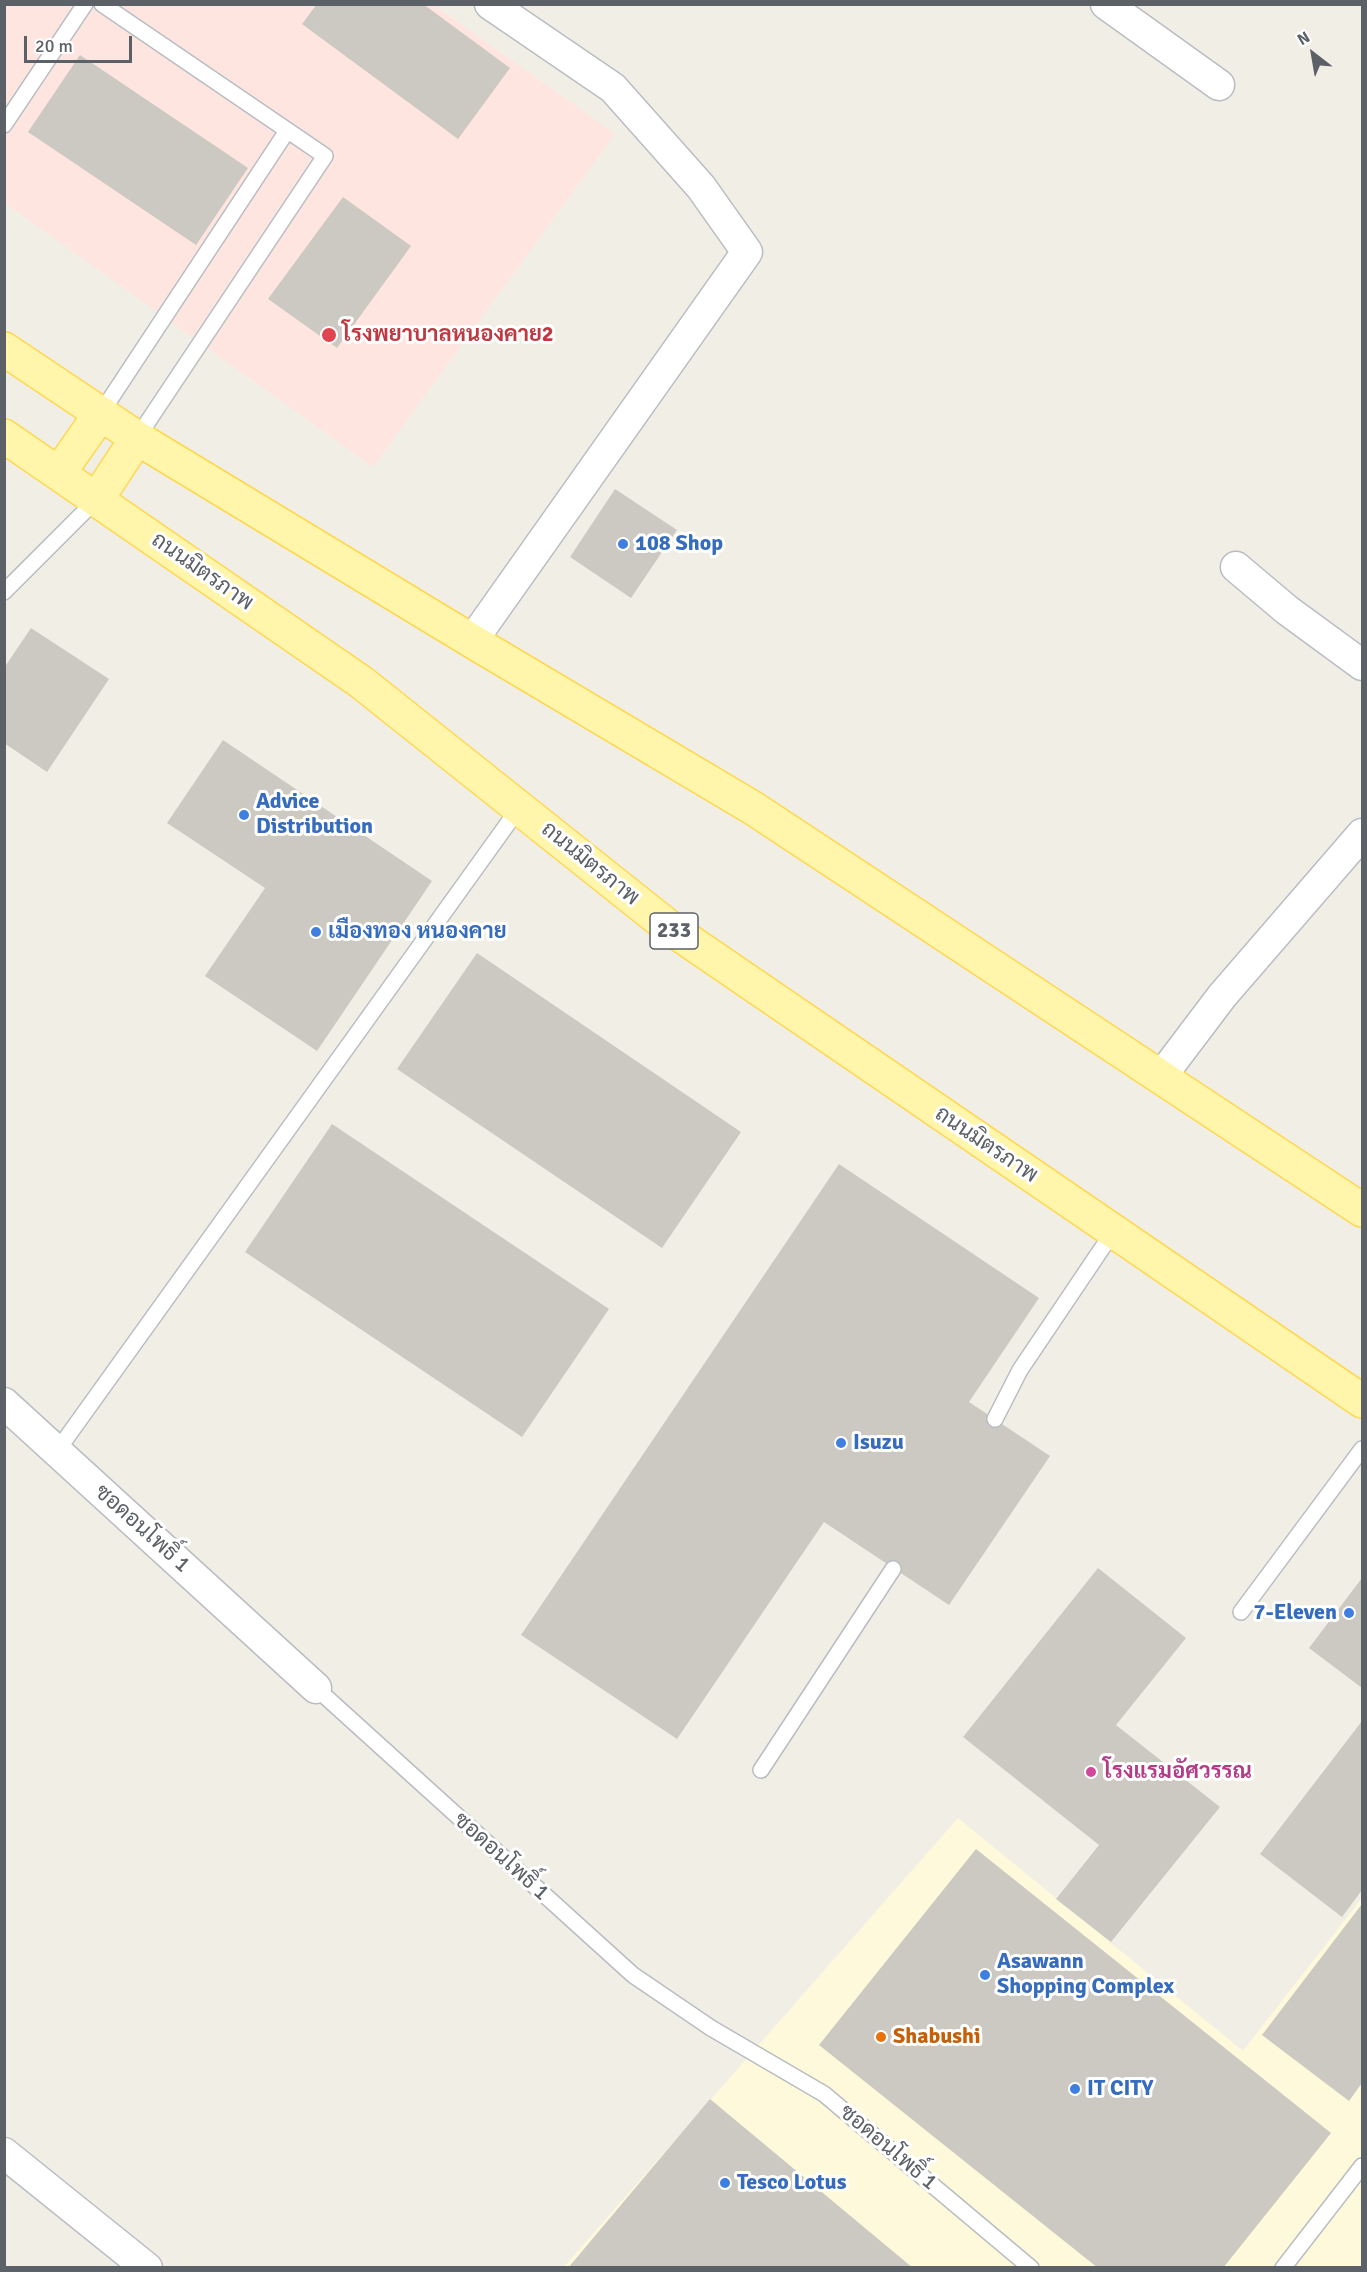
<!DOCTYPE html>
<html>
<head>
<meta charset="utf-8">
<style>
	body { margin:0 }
	#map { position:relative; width:1367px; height:2272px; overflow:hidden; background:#f1efe5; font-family:Signika,sans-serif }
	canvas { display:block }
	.frame { position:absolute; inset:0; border:6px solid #5c6167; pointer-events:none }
	.north { position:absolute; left:1283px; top:24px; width:60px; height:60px; -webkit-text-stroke:4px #fff; paint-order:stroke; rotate:329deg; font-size:16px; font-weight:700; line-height:24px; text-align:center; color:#5c6167 }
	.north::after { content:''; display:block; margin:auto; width:21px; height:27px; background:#5c6167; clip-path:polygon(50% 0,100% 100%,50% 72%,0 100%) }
	.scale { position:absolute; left:24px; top:36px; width:108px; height:27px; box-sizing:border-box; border:3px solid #5c6167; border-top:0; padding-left:8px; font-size:18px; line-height:21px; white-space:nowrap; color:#5c6167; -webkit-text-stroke:4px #fff; paint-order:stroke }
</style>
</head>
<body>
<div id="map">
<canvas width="1367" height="2272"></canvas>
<div class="frame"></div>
<div class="north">N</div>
<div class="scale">20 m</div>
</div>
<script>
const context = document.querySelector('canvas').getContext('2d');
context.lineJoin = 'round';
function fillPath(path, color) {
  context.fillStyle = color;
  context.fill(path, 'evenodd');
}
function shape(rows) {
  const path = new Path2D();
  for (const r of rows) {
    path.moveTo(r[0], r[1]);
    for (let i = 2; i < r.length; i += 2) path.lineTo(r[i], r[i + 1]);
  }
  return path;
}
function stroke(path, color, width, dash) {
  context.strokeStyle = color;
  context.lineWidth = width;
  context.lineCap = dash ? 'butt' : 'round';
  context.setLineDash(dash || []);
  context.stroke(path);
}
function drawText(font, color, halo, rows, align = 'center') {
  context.font = font + ' Signika,Sarabun,sans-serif';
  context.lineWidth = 6;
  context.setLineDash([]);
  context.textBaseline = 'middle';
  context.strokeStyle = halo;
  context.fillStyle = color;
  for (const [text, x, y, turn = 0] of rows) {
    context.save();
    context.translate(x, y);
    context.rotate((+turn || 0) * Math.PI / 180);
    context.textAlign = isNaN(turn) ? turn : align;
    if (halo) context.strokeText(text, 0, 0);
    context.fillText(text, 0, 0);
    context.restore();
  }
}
const commercial = shape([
	[958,1818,1243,2051,1362,1898,1362,2267,563,2268]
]);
const medical = shape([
	[5,5,434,5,615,134,373,467,5,203]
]);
const building = shape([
	[317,4,423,4,510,68,458,139,302,24],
	[80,55,248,168,196,245,28,132],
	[343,197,411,246,337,348,268,299],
	[615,489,677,530,631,598,570,557],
	[31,628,109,679,47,772,4,743,4,668],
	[223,740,432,881,317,1051,205,976,265,888,167,823],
	[477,953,741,1132,662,1248,397,1069],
	[332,1124,609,1309,522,1437,245,1252],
	[839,1164,1039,1298,969,1402,1050,1456,949,1605,824,1522,677,1739,521,1635],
	[1098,1568,1186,1638,1116,1725,1220,1807,1111,1942,1056,1899,1099,1845,963,1737],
	[1362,1578,1362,1688,1309,1648],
	[1362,1721,1362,1890,1342,1917,1260,1854],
	[976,1849,1331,2133,1223,2268,1098,2268,819,2045],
	[1362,1904,1362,2083,1349,2101,1262,2035],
	[710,2099,913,2268,568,2268]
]);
const service = shape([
	[102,4,325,156,137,438],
	[4,125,85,4],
	[101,413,287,131],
	[4,592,97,499],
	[995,1419,1020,1370,1113,1232],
	[57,1451,519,808],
	[1241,1612,1362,1449],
	[316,1688,633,1975,711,2028,824,2094,1031,2268],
	[761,1770,893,1569],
	[1283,2268,1362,2166]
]);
const minor = shape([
	[1106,4,1219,85],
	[1236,567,1287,610,1362,665],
	[472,641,747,252,701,187,613,88,490,4],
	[1160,1078,1222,996,1362,834],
	[4,1403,316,1688],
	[4,2153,147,2268]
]);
const primary = shape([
	[4,349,137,438,472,641,753,808,1362,1210],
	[4,436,361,682,670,928,1362,1401],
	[59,473,101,413],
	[97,499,137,438]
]);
const markers = [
	[329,335,8,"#e0444e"],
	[623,544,6,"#3f7fe0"],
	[244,815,6,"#3f7fe0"],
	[316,932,6,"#3f7fe0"],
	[841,1443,6,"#3f7fe0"],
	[1349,1613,6,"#3f7fe0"],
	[1091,1772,6,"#d1479c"],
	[985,1975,6,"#3f7fe0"],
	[881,2037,6,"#e8710a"],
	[1075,2089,6,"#3f7fe0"],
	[725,2183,6,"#3f7fe0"]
];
const shields = [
	[674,931,48]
];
const shieldNames = [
	["233",674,931]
];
const healthNames = [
	["โรงพยาบาลหนองคาย2",342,335]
];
const shopNames = [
	["108 Shop",635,544],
	["Advice",256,802],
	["Distribution",256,827],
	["เมืองทอง หนองคาย",328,932],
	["Isuzu",853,1443],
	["7-Eleven",1337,1613,"right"],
	["Asawann",997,1962],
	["Shopping Complex",997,1987],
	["IT CITY",1087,2089],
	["Tesco Lotus",737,2183]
];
const streetNames = [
	["ถนนมิตรภาพ",202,572,35],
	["ถนนมิตรภาพ",590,864,39],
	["ถนนมิตรภาพ",986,1145,34],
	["ซอดอนโพธิ์ 1",142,1529,42],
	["ซอดอนโพธิ์ 1",501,1857,42],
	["ซอดอนโพธิ์ 1",888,2148,40]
];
const hotelNames = [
	["โรงแรมอัศวรรณ",1103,1772]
];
const foodNames = [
	["Shabushi",893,2037]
];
fillPath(commercial, '#fff9db');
fillPath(medical, '#fee5e0');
fillPath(building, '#ccc9c2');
stroke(service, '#b9bdc2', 18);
stroke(minor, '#b9bdc2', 33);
stroke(primary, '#ffd74f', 36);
stroke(service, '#fff', 15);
stroke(minor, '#fff', 30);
stroke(primary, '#fff6ab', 33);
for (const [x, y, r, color] of markers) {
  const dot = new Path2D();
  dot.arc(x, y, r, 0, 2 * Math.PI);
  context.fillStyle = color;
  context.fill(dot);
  stroke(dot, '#fff', 2);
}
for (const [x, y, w] of shields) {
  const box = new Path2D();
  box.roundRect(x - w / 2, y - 18, w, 36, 4.5);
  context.fillStyle = '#fff';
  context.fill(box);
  stroke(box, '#5c6167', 1.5);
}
drawText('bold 21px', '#5c6167', null, shieldNames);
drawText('bold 22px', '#be3a42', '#fff', healthNames, 'left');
drawText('bold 22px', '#366cbe', '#fff', shopNames, 'left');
drawText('22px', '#5c6167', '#fff', streetNames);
drawText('bold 22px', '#b23c85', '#fff', hotelNames, 'left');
drawText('bold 22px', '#c56008', '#fff', foodNames, 'left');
</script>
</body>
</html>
